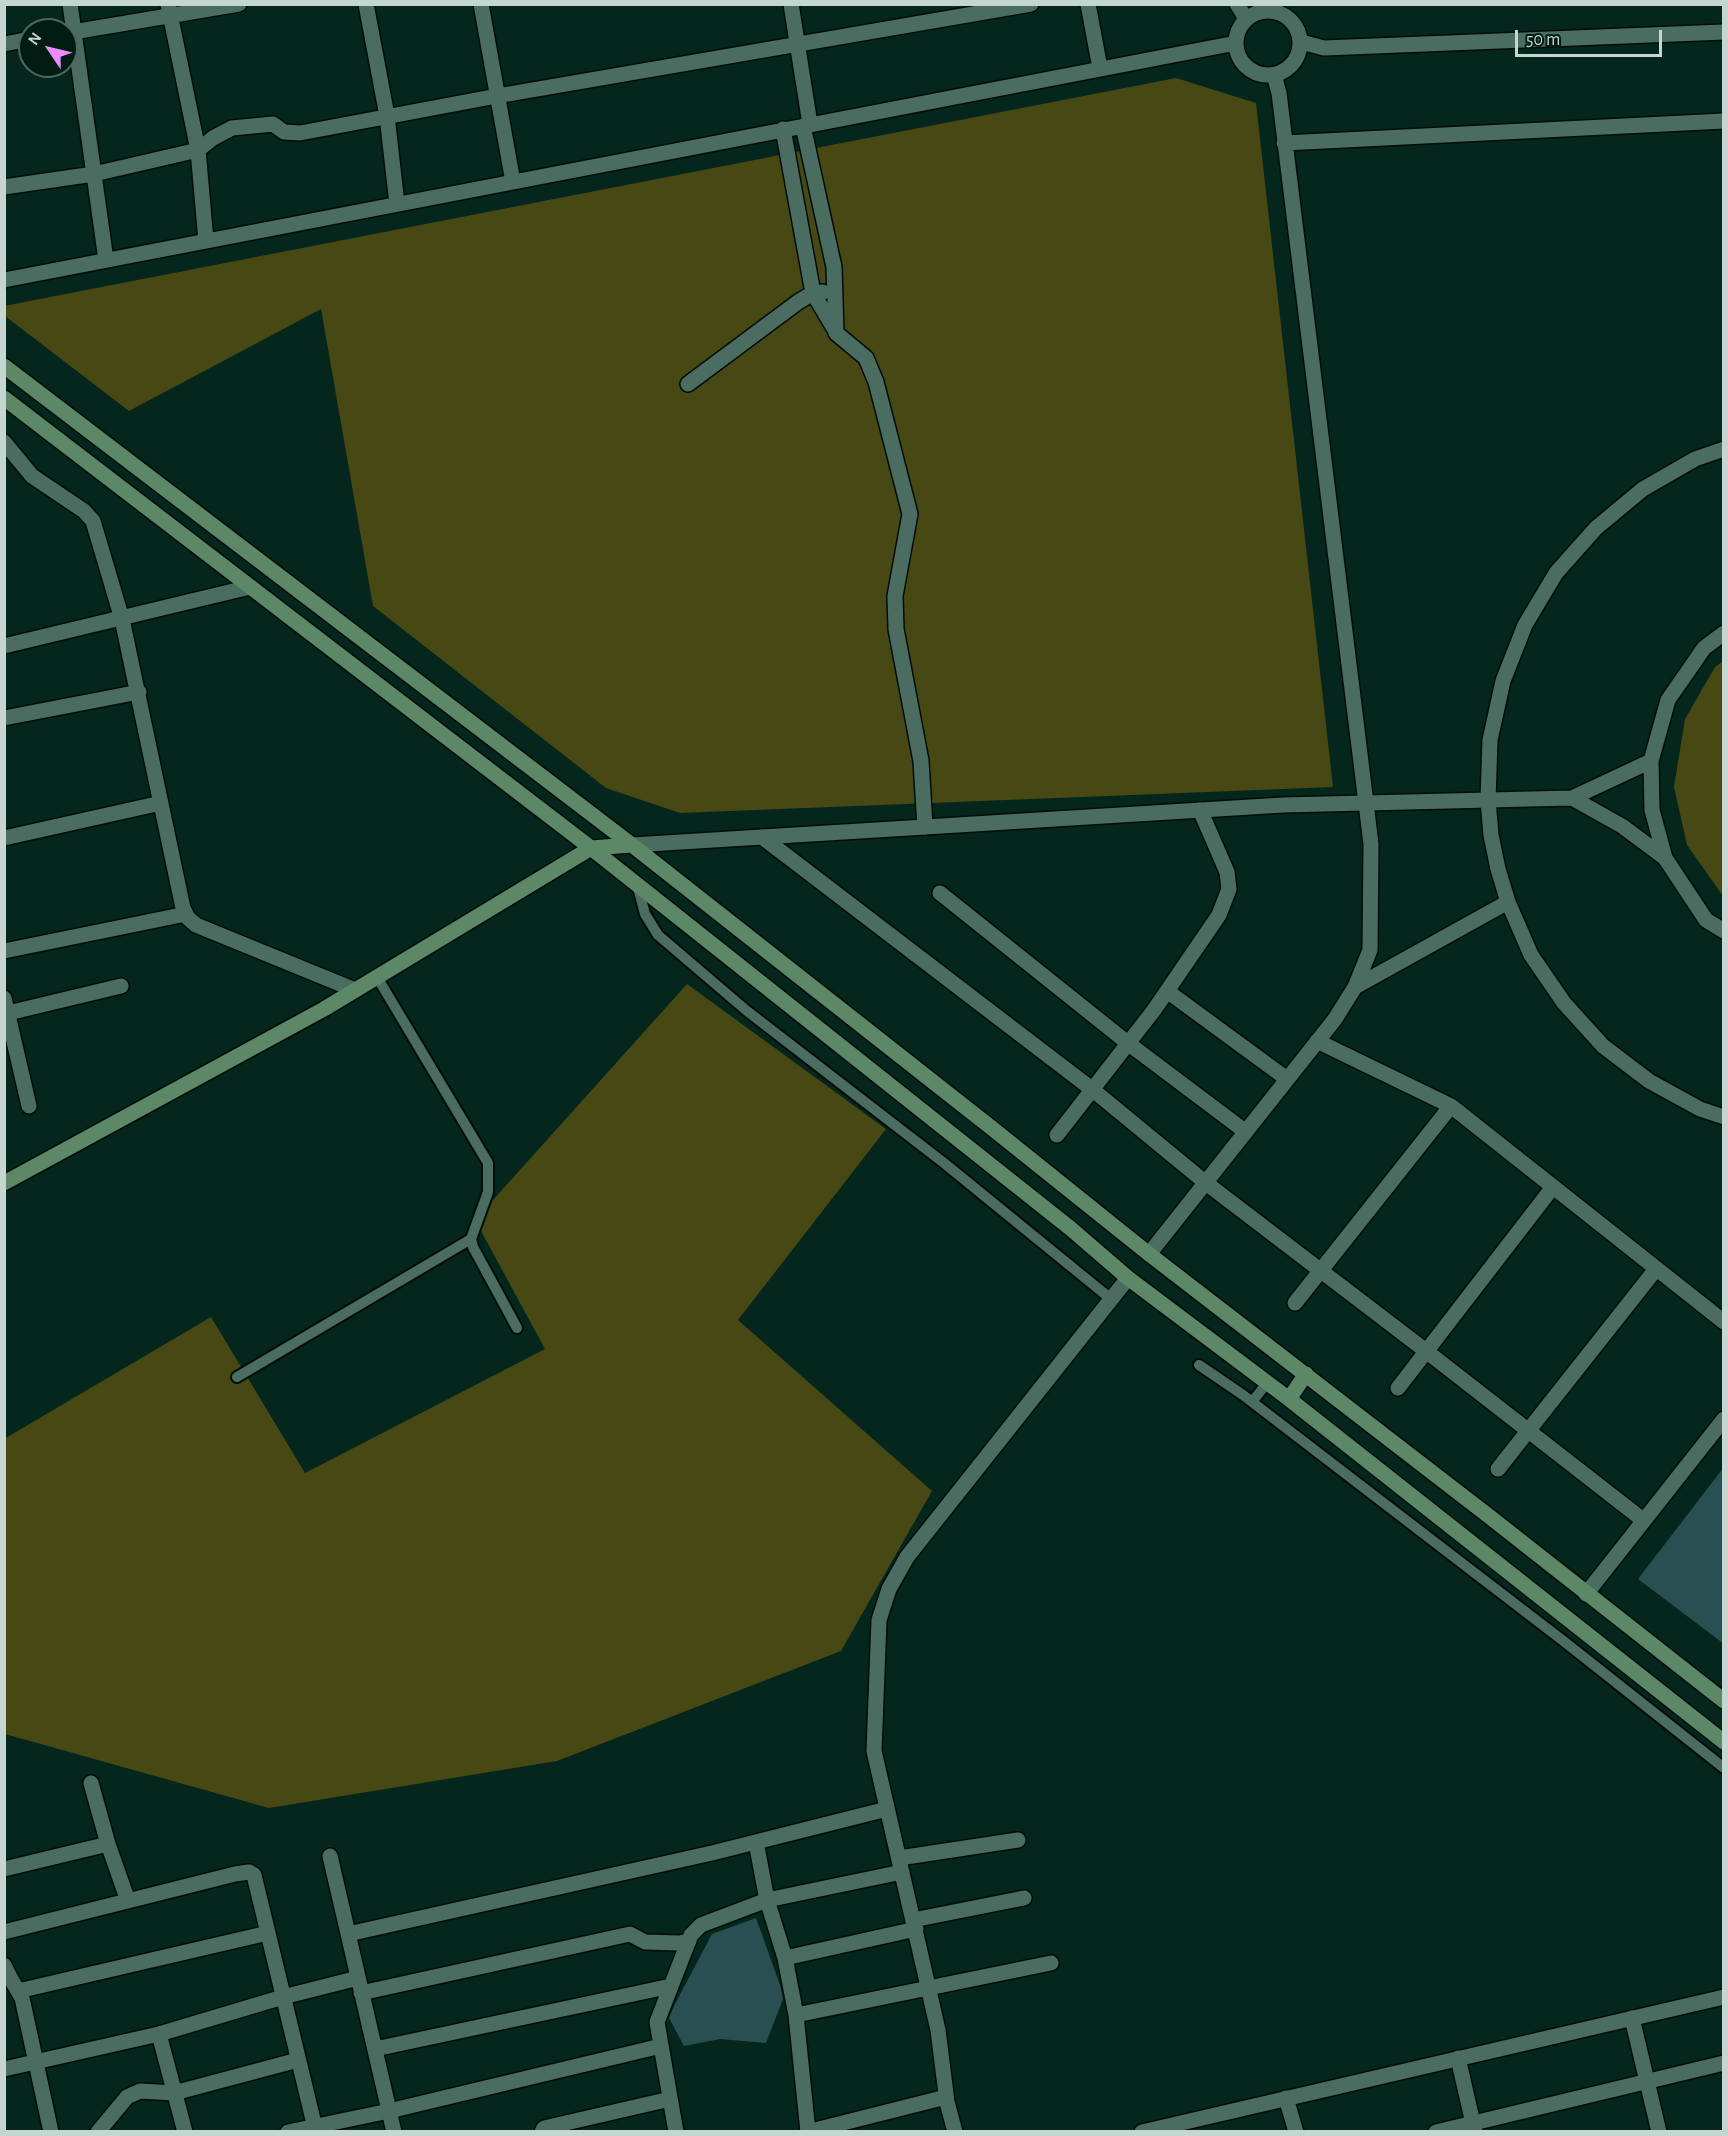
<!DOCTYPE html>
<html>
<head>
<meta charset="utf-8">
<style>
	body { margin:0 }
	#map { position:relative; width:1728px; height:2136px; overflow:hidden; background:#04261c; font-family:"Alegreya Sans",sans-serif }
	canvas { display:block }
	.frame { position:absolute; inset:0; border:6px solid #c4d6cf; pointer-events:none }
	.north { position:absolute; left:18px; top:18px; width:60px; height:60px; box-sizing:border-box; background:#001c13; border:2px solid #4e665e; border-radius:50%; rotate:305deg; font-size:16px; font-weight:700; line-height:24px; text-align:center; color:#c4d6cf }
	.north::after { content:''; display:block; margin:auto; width:21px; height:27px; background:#ea8dfc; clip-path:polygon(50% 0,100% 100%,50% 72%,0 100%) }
	.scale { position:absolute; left:1515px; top:30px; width:147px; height:27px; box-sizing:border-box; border:3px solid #c4d6cf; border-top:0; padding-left:8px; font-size:18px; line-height:21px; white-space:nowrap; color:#c4d6cf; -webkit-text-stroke:4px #001c13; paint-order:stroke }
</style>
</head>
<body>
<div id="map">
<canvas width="1728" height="2136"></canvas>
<div class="frame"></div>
<div class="north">N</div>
<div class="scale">50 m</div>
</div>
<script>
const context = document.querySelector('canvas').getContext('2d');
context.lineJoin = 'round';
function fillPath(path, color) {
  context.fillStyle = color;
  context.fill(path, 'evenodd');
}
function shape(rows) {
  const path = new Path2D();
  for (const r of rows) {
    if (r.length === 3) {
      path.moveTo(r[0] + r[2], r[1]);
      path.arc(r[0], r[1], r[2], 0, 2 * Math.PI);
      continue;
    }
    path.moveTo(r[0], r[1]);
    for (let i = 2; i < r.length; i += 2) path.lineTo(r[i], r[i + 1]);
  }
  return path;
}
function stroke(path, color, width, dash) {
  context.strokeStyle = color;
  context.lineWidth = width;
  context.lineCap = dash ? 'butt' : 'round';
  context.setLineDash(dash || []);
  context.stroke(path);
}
const green = shape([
	[1176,78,1256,103,1333,787,680,813,606,788,373,606,321,309,129,411,5,316,4,306],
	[1723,661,1723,896,1687,845,1674,787,1685,719,1715,667],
	[687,984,886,1129,738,1320,932,1491,841,1651,557,1761,269,1808,5,1734,4,1439,211,1317,305,1473,545,1349,475,1220]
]);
const building = shape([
	[1724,1467,1724,1644,1638,1579],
	[756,1918,780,1985,783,1999,766,2043,720,2039,684,2046,669,2018,675,2004,712,1934]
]);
const service = shape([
	[637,884,645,914,658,935,747,1011,944,1163,1111,1299],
	[377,977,488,1163,488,1192,471,1239,473,1247,517,1328],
	[1199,1365,1243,1395,1566,1643,1724,1768],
	[237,1377,471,1239],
	[1252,1402,1267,1383]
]);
const minor = shape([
	[70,4,106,260],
	[168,4,198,150,206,241],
	[366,4,387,116,397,204],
	[481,4,513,182],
	[791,4,810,124],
	[1088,4,1100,68],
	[1237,4,1246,19],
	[1268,43,32],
	[67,33,239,4],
	[1301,42,1324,48,1724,32],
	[4,44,30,39],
	[803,126,834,267,836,333,866,358,876,382,910,514,895,596,896,629,921,761,925,827],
	[783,129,813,293,835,330],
	[1284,143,1724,121],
	[4,187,94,174,198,150,213,138,232,128,273,124,284,132,300,133,497,96,1031,4],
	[4,280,1236,43],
	[688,384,798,302,813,293,823,292],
	[4,442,32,476,84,511,93,521,122,619,183,908,188,918,196,925,355,990],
	[1724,449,1695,459,1643,489,1596,528,1556,573,1525,625,1503,681,1490,740,1488,800,1491,835,1498,869,1508,902,1531,955,1564,1003,1603,1046,1649,1081,1700,1109,1724,1117],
	[4,718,139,692],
	[762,837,1093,1090,1206,1183,1426,1351,1643,1520],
	[4,838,161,803],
	[940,893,1129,1044,1246,1132],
	[4,951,186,914],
	[1355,987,1508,902],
	[1167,991,1287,1079],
	[4,998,29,1106],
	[4,1014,121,986],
	[1317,1041,1451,1106,1724,1322],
	[1057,1135,1154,1010,1219,915,1229,889,1227,872,1200,810],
	[1149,1254,1335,1019,1355,987,1370,950,1371,844,1279,93,1274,75],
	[1295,1303,1451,1106],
	[1398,1388,1553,1187],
	[1498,1469,1656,1269],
	[1586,1594,1724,1419],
	[91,1783,108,1844,128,1901],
	[756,1842,767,1900,785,1958,796,2015,808,2132],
	[330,1856,394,2132],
	[899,1858,1018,1840],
	[4,1869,108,1844],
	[913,1920,1024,1898],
	[4,1932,235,1874,249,1872,254,1875,316,2132],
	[348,1934,712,1853,887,1809],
	[785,1958,916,1929],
	[4,1965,11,1979,22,1998,51,2132],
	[18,1991,268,1933],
	[361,1993,630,1934,645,1942,679,1943,689,1941],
	[796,2015,1051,1963],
	[1632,2018,1659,2132],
	[159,2034,185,2132],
	[375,2049,671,1986],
	[1458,2058,1475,2132],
	[4,2069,159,2034,283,1997,358,1978],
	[1286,2098,1296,2132],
	[98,2132,127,2097,140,2091,174,2093,298,2060],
	[288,2132,389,2111,661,2046],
	[542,2132,544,2128,670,2099],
	[676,2132,657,2022,691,1935,701,1925,767,1900,902,1872],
	[807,2132,946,2097],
	[955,2132,947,2102,938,2030,874,1751,879,1620,889,1589,907,1557,1128,1278],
	[1436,2132,1724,2063]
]);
const tertiary = shape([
	[1724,633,1704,648,1668,700,1651,761,1652,810,1665,858,1706,920,1724,931],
	[4,646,250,587],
	[1572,798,1622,826,1665,858],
	[632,845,1283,805,1572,798,1651,761],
	[1142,2132,1724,1997]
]);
const secondary = shape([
	[4,366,632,845,993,1129,1149,1254,1490,1517,1724,1701],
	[4,398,591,848,1070,1228,1128,1278,1289,1399,1724,1742],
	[4,1183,324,1009,591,848,632,845],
	[1289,1399,1306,1374]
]);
fillPath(green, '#474814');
fillPath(building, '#2a4f52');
stroke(service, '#000e07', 14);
stroke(minor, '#000e07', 18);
stroke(tertiary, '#000e07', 18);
stroke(secondary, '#000e07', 18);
stroke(service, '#4b6c60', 10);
stroke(minor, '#4b6c60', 15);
stroke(tertiary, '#4b6c60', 15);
stroke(secondary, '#5c8867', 15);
</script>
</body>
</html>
